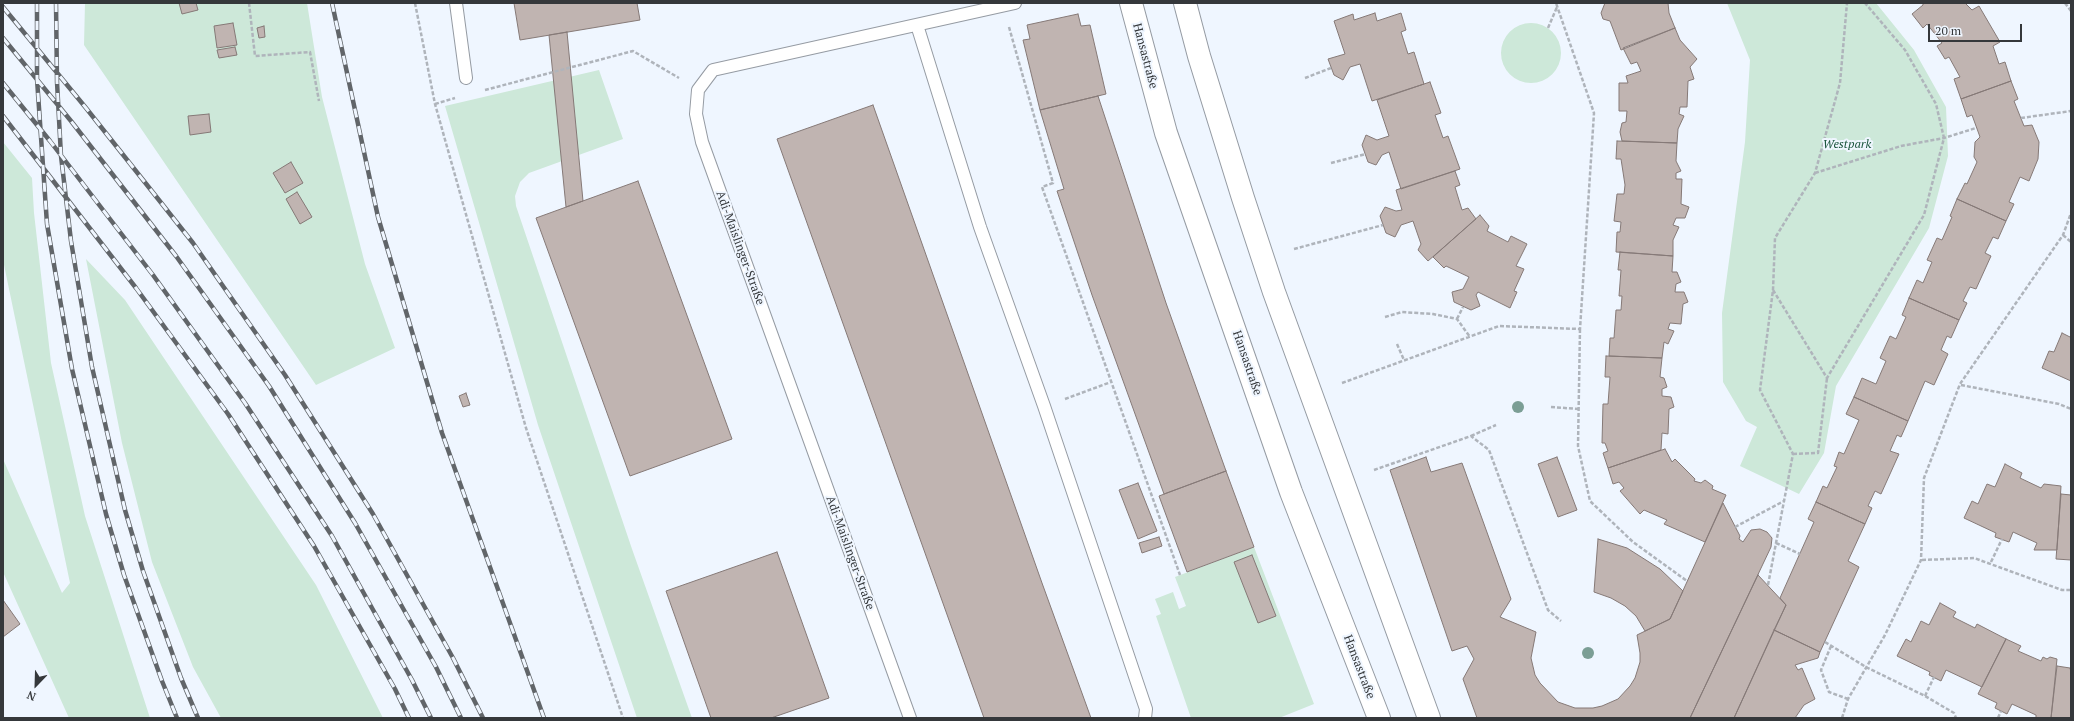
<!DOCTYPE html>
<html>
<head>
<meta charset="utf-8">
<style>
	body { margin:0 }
	#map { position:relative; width:2074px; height:721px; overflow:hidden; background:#eff6ff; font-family:"PT Serif",serif }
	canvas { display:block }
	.frame { position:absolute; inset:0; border:4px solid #35383b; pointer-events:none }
	.north { position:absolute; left:16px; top:665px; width:40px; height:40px; -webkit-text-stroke:3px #eff6ff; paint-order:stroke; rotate:203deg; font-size:11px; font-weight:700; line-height:16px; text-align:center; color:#35383b }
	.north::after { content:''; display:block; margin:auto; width:14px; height:18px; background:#35383b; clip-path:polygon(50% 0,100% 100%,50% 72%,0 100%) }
	.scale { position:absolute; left:1928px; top:24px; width:94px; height:18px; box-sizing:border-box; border:2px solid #35383b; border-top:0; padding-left:5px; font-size:12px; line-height:14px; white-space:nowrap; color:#35383b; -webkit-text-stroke:3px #eff6ff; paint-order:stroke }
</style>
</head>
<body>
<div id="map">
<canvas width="2074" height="721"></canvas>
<div class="frame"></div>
<div class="north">N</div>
<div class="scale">20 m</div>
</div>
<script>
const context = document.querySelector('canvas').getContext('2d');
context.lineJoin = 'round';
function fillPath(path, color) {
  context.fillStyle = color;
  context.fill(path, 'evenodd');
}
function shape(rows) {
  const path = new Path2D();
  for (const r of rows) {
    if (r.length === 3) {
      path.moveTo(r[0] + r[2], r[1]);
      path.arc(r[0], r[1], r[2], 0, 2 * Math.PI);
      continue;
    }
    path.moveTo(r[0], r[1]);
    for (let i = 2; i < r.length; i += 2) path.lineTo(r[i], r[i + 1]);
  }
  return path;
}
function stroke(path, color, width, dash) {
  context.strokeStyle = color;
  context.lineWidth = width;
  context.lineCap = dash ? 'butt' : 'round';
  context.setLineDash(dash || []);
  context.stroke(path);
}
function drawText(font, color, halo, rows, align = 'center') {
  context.font = font + ' "PT Serif",serif';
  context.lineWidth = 4;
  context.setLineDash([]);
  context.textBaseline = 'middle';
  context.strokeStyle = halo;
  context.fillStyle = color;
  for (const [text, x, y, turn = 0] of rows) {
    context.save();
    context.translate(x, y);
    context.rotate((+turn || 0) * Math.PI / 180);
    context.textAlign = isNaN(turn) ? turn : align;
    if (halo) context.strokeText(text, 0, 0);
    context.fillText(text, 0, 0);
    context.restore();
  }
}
const green = shape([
	[85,3,307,3,322,97,365,264,395,348,316,385,84,45],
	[1727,3,1876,3,1914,50,1946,107,1948,156,1929,228,1836,386,1824,453,1799,494,1740,466,1757,427,1746,421,1723,382,1722,313,1745,142,1750,60],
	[1531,53,30],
	[599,70,623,139,529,173,520,182,515,196,516,206,632,549,692,718,637,718,538,425,445,106],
	[3,142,32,178,34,213,51,363,85,516,150,718,69,718,3,572,3,459,62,593,70,583,3,260],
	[86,259,125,300,316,585,383,718,221,718,193,667,152,562,122,443],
	[1254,547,1314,704,1279,718,1191,718,1156,616,1161,614,1155,599,1173,592,1179,609,1186,606,1175,577]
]);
const building = shape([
	[179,3,196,3,198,10,182,14,179,3],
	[514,3,637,3,640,20,520,40,514,3],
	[1605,3,1668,3,1669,13,1675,28,1621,50,1610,21,1603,19,1601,13,1605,3],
	[1923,3,1965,3,1972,10,1979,6,2000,42,1993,46,1999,64,2005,62,2011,81,1961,99,1954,79,1960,77,1949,57,1945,59,1937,46,1942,43,1927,24,1923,28,1912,14,1923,5,1923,3],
	[1375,13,1377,21,1401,13,1406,30,1401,32,1408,54,1414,52,1424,84,1372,101,1360,64,1350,67,1343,80,1334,75,1328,59,1345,54,1334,21,1353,14,1354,20,1375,13],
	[1078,14,1081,26,1090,25,1106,94,1040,110,1023,40,1030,39,1027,25,1078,14],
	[233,23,237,45,217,48,214,26,233,23],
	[264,26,265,37,259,38,257,28,264,26],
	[1675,28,1680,40,1697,59,1690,67,1694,79,1688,81,1687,107,1680,107,1679,114,1684,116,1678,129,1677,143,1622,141,1620,132,1622,123,1626,122,1627,111,1619,111,1619,83,1628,83,1626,76,1641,71,1637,62,1631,64,1623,48,1675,28],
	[567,32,583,201,566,207,549,35,567,32],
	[235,47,237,55,219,58,217,50,235,47],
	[2011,81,2018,99,2014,101,2024,126,2032,125,2039,142,2038,159,2029,181,2020,177,2009,202,2014,204,2006,221,1957,199,1965,183,1967,184,1977,162,1974,157,1975,142,1980,137,1972,115,1967,117,1961,99,2011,81],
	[1430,82,1441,113,1435,115,1443,138,1448,136,1460,169,1401,189,1389,152,1382,155,1376,165,1368,162,1362,145,1366,135,1377,140,1389,136,1377,100,1430,82],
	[1098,96,1166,303,1226,471,1164,494,1092,295,1057,191,1064,189,1040,110,1098,96],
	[873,105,1042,583,1091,718,984,718,777,139,873,105],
	[209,114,211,132,190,135,188,116,209,114],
	[1617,141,1677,143,1676,161,1681,171,1676,173,1676,179,1682,179,1681,204,1689,207,1685,218,1676,218,1673,225,1679,227,1673,240,1673,256,1616,252,1617,232,1620,232,1621,222,1614,221,1617,194,1624,194,1625,185,1621,159,1616,159,1617,141],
	[291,162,303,183,285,193,273,173,291,162],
	[1455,171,1460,185,1455,187,1462,210,1468,208,1476,219,1428,261,1418,250,1421,244,1413,221,1401,225,1395,237,1386,233,1380,216,1385,207,1396,211,1402,210,1396,190,1455,171],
	[638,181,732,439,630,476,536,218,638,181],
	[297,192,312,217,300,224,286,199,297,192],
	[1957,199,2006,221,1998,239,1993,237,1985,253,1991,256,1976,289,1970,287,1963,301,1967,303,1959,320,1909,298,1917,280,1923,283,1932,262,1927,260,1937,238,1942,240,1952,217,1950,216,1957,199],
	[1480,215,1489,226,1487,231,1508,242,1511,236,1527,244,1516,266,1524,269,1514,291,1517,292,1510,308,1478,292,1476,295,1480,306,1471,310,1454,302,1452,292,1463,289,1469,277,1446,266,1444,268,1433,257,1480,215],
	[1620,252,1673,256,1672,272,1677,272,1681,282,1676,284,1675,292,1684,292,1688,302,1683,304,1681,324,1670,323,1668,329,1674,331,1668,344,1664,342,1662,358,1609,356,1610,338,1614,338,1616,310,1621,310,1622,296,1619,296,1621,270,1618,270,1620,252],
	[1909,298,1959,320,1951,338,1947,336,1941,350,1948,354,1934,385,1925,381,1908,421,1854,397,1862,378,1876,384,1886,361,1880,358,1890,336,1896,339,1906,317,1902,315,1909,298],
	[2062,333,2070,337,2071,335,2071,381,2042,368,2049,351,2054,352,2062,333],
	[1606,356,1662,358,1660,377,1664,378,1667,387,1662,389,1662,396,1671,397,1674,407,1669,409,1668,434,1662,433,1661,450,1608,468,1603,453,1608,451,1605,443,1602,443,1603,404,1608,404,1610,377,1605,377,1606,356],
	[466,393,470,405,463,407,459,396,466,393],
	[1854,397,1908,421,1901,437,1897,435,1890,451,1899,454,1881,494,1875,491,1868,506,1872,508,1865,524,1816,502,1823,486,1827,488,1837,467,1834,466,1839,452,1844,454,1859,420,1846,414,1854,397],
	[1665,449,1672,462,1675,459,1695,479,1694,481,1701,483,1705,480,1713,486,1712,489,1726,495,1705,542,1664,524,1667,520,1644,510,1640,514,1620,491,1624,488,1619,482,1613,484,1608,468,1665,449],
	[1426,457,1431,472,1462,463,1511,599,1500,617,1536,632,1531,658,1535,675,1540,683,1558,702,1575,708,1593,708,1602,706,1618,699,1630,686,1635,678,1640,662,1640,653,1637,635,1670,619,1723,503,1740,536,1739,539,1743,542,1751,530,1760,529,1767,532,1772,538,1771,547,1690,718,1477,718,1463,679,1474,659,1467,646,1452,651,1390,470,1426,457],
	[1557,457,1577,510,1558,517,1538,464,1557,457],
	[2005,464,2022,473,2020,478,2041,488,2044,484,2061,486,2057,550,2034,550,2037,543,2013,532,2009,542,1995,537,1996,533,1964,518,1972,501,1978,504,1987,484,1995,487,2005,464],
	[1226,471,1254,547,1187,572,1159,496,1226,471],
	[1138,483,1157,531,1138,539,1119,490,1138,483],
	[2061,494,2071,495,2071,560,2056,559,2061,494],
	[1816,502,1865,524,1848,561,1859,567,1820,652,1774,630,1786,605,1780,598,1814,522,1808,519,1816,502],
	[1159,537,1162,546,1142,553,1139,543,1159,537],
	[1598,539,1627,548,1660,569,1683,591,1670,619,1645,631,1636,616,1625,606,1611,598,1594,592,1598,539],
	[777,552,829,698,771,718,711,718,666,591,777,552],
	[1252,555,1276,616,1258,623,1234,562,1252,555],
	[1758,575,1786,605,1734,718,1690,718,1758,575],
	[3,600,20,624,3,637,3,600],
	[1940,603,1956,612,1953,617,1975,628,1977,624,2006,639,1982,687,1946,670,1941,681,1929,675,1930,672,1897,656,1906,639,1911,642,1921,621,1929,625,1940,603],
	[1774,630,1820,652,1818,658,1795,665,1798,670,1802,668,1815,699,1804,705,1795,718,1734,718,1774,630],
	[2006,639,2021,646,2018,651,2041,661,2043,657,2047,659,2050,657,2057,659,2051,718,2036,718,2036,715,2012,704,2007,714,1995,708,1997,703,1978,694,2006,639],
	[2057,666,2070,668,2071,672,2071,718,2051,718,2057,666]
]);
const path = shape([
	[249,3,255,56,310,52,319,101],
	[415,3,435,104,526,428,623,718],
	[2065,3,2071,11],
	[1009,27,1053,183,1042,187,1180,575],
	[1548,28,1557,7],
	[1305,78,1331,68],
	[485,90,633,51,679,78],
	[435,104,455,98],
	[2021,118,2071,111],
	[1331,163,1366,154],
	[1815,173,1901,146,1944,138,1976,128],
	[2063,235,2071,242],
	[1294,249,1383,225],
	[1773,290,1827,378,1924,215,1944,138,1936,104,1905,50,1865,3],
	[1385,317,1402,312,1433,314,1457,319,1470,337],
	[1457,319,1463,307],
	[1580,329,1578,446,1590,501,1633,542,1687,581],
	[1397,344,1404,360],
	[1342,383,1499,326,1580,329,1594,113,1556,3],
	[1961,385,2059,404,2071,409],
	[1065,399,1111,382],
	[1551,407,1579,409],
	[1471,436,1496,425],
	[1793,454,1818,453,1827,378],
	[1374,470,1471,436,1489,450,1548,610,1561,621],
	[1735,527,1784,501],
	[1776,543,1800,554],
	[1922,560,1974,558,2062,590,2071,590],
	[1991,562,2002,539],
	[1768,585,1793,454,1760,390,1773,290,1775,238,1815,173,1840,83,1847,3],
	[1825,642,1866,667,1925,696,1954,713,1956,718],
	[1831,646,1821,670,1829,692,1848,699],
	[1925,696,1934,677],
	[1842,718,1848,699,1885,635,1921,560,1924,478,1960,384,2063,235,2071,213],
	[1998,718,2001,711]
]);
const lane = shape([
	[456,3,466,78],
	[917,25,980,227,1044,406,1146,709,1145,718],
	[910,718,702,142,696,114,698,90,713,70,1015,3]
]);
const secondary = shape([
	[1131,3,1166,133,1291,492,1379,718],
	[1185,3,1199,56,1243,198,1274,292,1429,718]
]);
const rail = shape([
	[37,3,37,79,47,224,72,369,106,514,124,575,162,681,177,718],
	[56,3,57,82,61,156,71,241,92,367,125,510,143,571,181,678,198,718],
	[332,3,378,217,442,433,544,718],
	[3,7,86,108,193,243,285,375,373,514,453,658,483,718],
	[3,38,71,121,176,256,269,386,355,523,436,667,461,718],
	[3,83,50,141,153,275,245,403,332,536,412,680,431,718],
	[3,116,136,288,228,414,314,546,395,689,409,718]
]);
const trees = [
	[1518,407],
	[1588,653]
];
const streetNames = [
	["Hansastraße",1145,56,75],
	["Adi-Maislinger-Straße",740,248,70],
	["Hansastraße",1247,363,71],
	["Adi-Maislinger-Straße",850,553,70],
	["Hansastraße",1359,667,69]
];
const parkNames = [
	["Westpark",1847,145]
];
fillPath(green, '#cde8d9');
fillPath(building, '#c0b4b1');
stroke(building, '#857977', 1);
stroke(lane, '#959ba3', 14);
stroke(secondary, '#959ba3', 24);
stroke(path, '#afb4bb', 2.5, [4, 2]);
stroke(lane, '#fff', 12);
stroke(secondary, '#fff', 22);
stroke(rail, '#616569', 4.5);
stroke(rail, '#eff6ff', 3, [9]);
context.fillStyle = '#7b9e95';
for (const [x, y] of trees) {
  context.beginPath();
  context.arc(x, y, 6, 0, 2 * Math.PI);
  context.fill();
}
drawText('12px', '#35383b', '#eff6ff', streetNames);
drawText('italic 12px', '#1c563e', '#eff6ff', parkNames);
</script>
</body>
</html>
